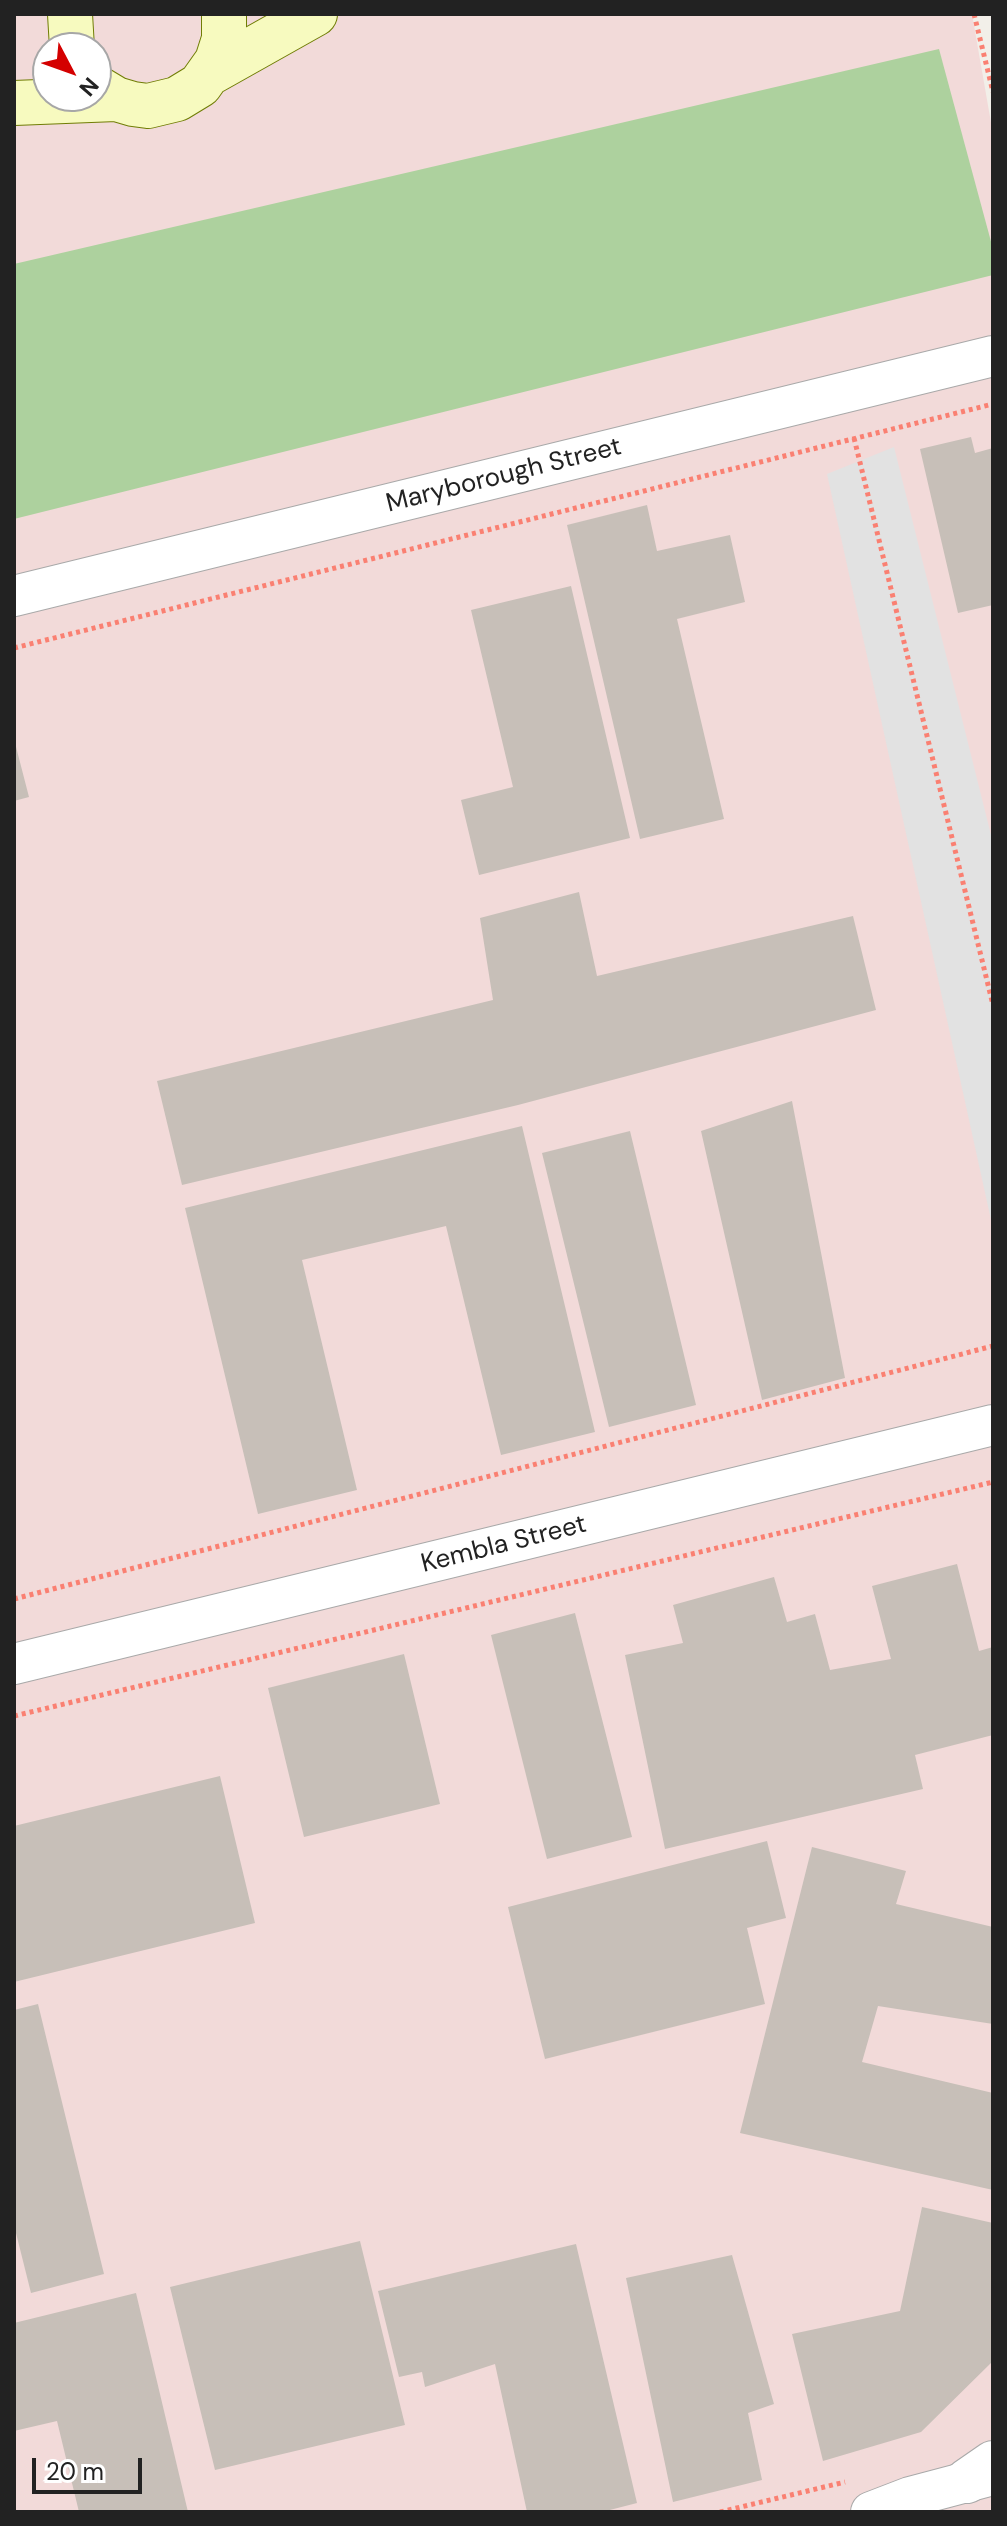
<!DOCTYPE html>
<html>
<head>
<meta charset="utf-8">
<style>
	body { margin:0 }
	#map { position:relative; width:1007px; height:2526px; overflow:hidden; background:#f2efe9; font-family:"DM Sans",sans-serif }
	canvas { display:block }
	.frame { position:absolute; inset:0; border:16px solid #222; pointer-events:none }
	.north { position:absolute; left:32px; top:32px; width:80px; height:80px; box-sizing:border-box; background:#fff; border:2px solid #a7a7a7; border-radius:50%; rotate:131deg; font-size:22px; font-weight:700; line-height:32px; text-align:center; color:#222 }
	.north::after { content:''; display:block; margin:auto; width:28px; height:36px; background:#d40000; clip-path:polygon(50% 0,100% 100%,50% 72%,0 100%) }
	.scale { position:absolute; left:32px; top:2458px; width:110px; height:36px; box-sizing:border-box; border:4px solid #222; border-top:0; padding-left:10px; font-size:24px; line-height:28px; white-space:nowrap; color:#222; -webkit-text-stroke:6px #fff; paint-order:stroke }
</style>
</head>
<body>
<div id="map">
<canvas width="1007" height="2526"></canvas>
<div class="frame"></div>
<div class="north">N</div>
<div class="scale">20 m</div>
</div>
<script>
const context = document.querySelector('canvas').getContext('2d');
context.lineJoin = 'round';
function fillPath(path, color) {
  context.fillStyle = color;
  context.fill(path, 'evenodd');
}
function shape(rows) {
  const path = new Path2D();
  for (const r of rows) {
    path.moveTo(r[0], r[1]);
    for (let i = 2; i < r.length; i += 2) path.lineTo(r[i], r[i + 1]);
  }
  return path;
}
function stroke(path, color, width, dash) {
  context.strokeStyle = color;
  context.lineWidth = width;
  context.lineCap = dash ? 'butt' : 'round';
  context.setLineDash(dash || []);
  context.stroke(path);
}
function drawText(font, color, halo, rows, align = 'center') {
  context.font = font + ' "DM Sans",sans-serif';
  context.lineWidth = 7;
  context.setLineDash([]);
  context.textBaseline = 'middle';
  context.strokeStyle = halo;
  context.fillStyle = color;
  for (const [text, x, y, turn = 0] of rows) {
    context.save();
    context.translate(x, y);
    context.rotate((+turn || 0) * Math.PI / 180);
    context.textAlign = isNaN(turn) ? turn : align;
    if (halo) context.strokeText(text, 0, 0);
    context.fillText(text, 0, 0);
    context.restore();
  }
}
const commercial = shape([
	[14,14,972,14,993,134,993,2512,14,2512],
	[48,48,96,48,96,96,48,96]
]);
const forest = shape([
	[939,49,993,249,993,275,14,519,14,264]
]);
const parking = shape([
	[894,447,993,843,993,1229,827,474]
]);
const building = shape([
	[971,437,975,453,993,448,993,605,958,613,920,449],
	[647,505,657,551,730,535,745,602,677,619,724,819,640,839,567,525],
	[571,586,630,838,479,875,461,800,513,787,471,610],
	[14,739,29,797,14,801],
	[579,892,597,976,853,916,876,1010,518,1105,182,1185,157,1081,493,1000,480,918],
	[792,1101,845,1378,762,1400,701,1131],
	[522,1126,595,1432,501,1455,446,1226,302,1260,357,1490,258,1514,185,1208],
	[630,1131,696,1405,609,1427,542,1153],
	[957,1564,979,1651,993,1647,993,1735,915,1755,923,1789,665,1849,625,1655,683,1643,673,1605,774,1577,787,1622,815,1614,830,1670,891,1659,872,1586],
	[575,1613,632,1837,547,1859,491,1635],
	[404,1654,440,1804,304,1837,268,1688],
	[220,1776,255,1923,14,1982,14,1826],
	[767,1841,786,1918,747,1928,765,2004,545,2059,508,1907],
	[812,1847,906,1871,896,1904,993,1927,993,2024,878,2006,862,2062,993,2093,993,2190,740,2133],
	[38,2004,104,2274,31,2293,14,2225,14,2010],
	[922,2207,993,2223,993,2361,921,2432,823,2461,792,2334,900,2311],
	[360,2241,405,2425,215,2470,170,2287],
	[576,2244,637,2503,602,2512,527,2512,495,2364,425,2387,422,2372,399,2377,378,2291],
	[732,2255,774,2404,748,2413,762,2480,673,2502,626,2278],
	[136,2293,188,2512,79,2512,57,2421,14,2431,14,2323]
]);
const path = shape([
	[974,14,993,92],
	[854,438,993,1005],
	[14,648,993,404],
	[14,1599,993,1346],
	[14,1716,993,1482],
	[720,2512,845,2482]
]);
const minor = shape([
	[14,596,993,356],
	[14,1664,993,1425],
	[871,2512,910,2497,993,2475]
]);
const tertiary = shape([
	[967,2481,993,2463]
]);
const secondary = shape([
	[70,14,72,48],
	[210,73,315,14],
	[96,87,116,99,133,104,148,106,177,99,200,85,217,61,224,39,224,14],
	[14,103,116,99]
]);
const streetNames = [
	["Maryborough Street",504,476,-14],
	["Kembla Street",504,1545,-14]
];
fillPath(commercial, '#f2dad9');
fillPath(forest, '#add19e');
fillPath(parking, '#e2e2e2');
fillPath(building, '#c7bfb8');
stroke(minor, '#a9a9a9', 42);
stroke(tertiary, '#a9a9a9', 46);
stroke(secondary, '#707d05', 46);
stroke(path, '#fa8072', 5, [4, 4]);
stroke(minor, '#fff', 40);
stroke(tertiary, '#fff', 44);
stroke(secondary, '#f7fabf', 44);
drawText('26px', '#222', '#fff', streetNames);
</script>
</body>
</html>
